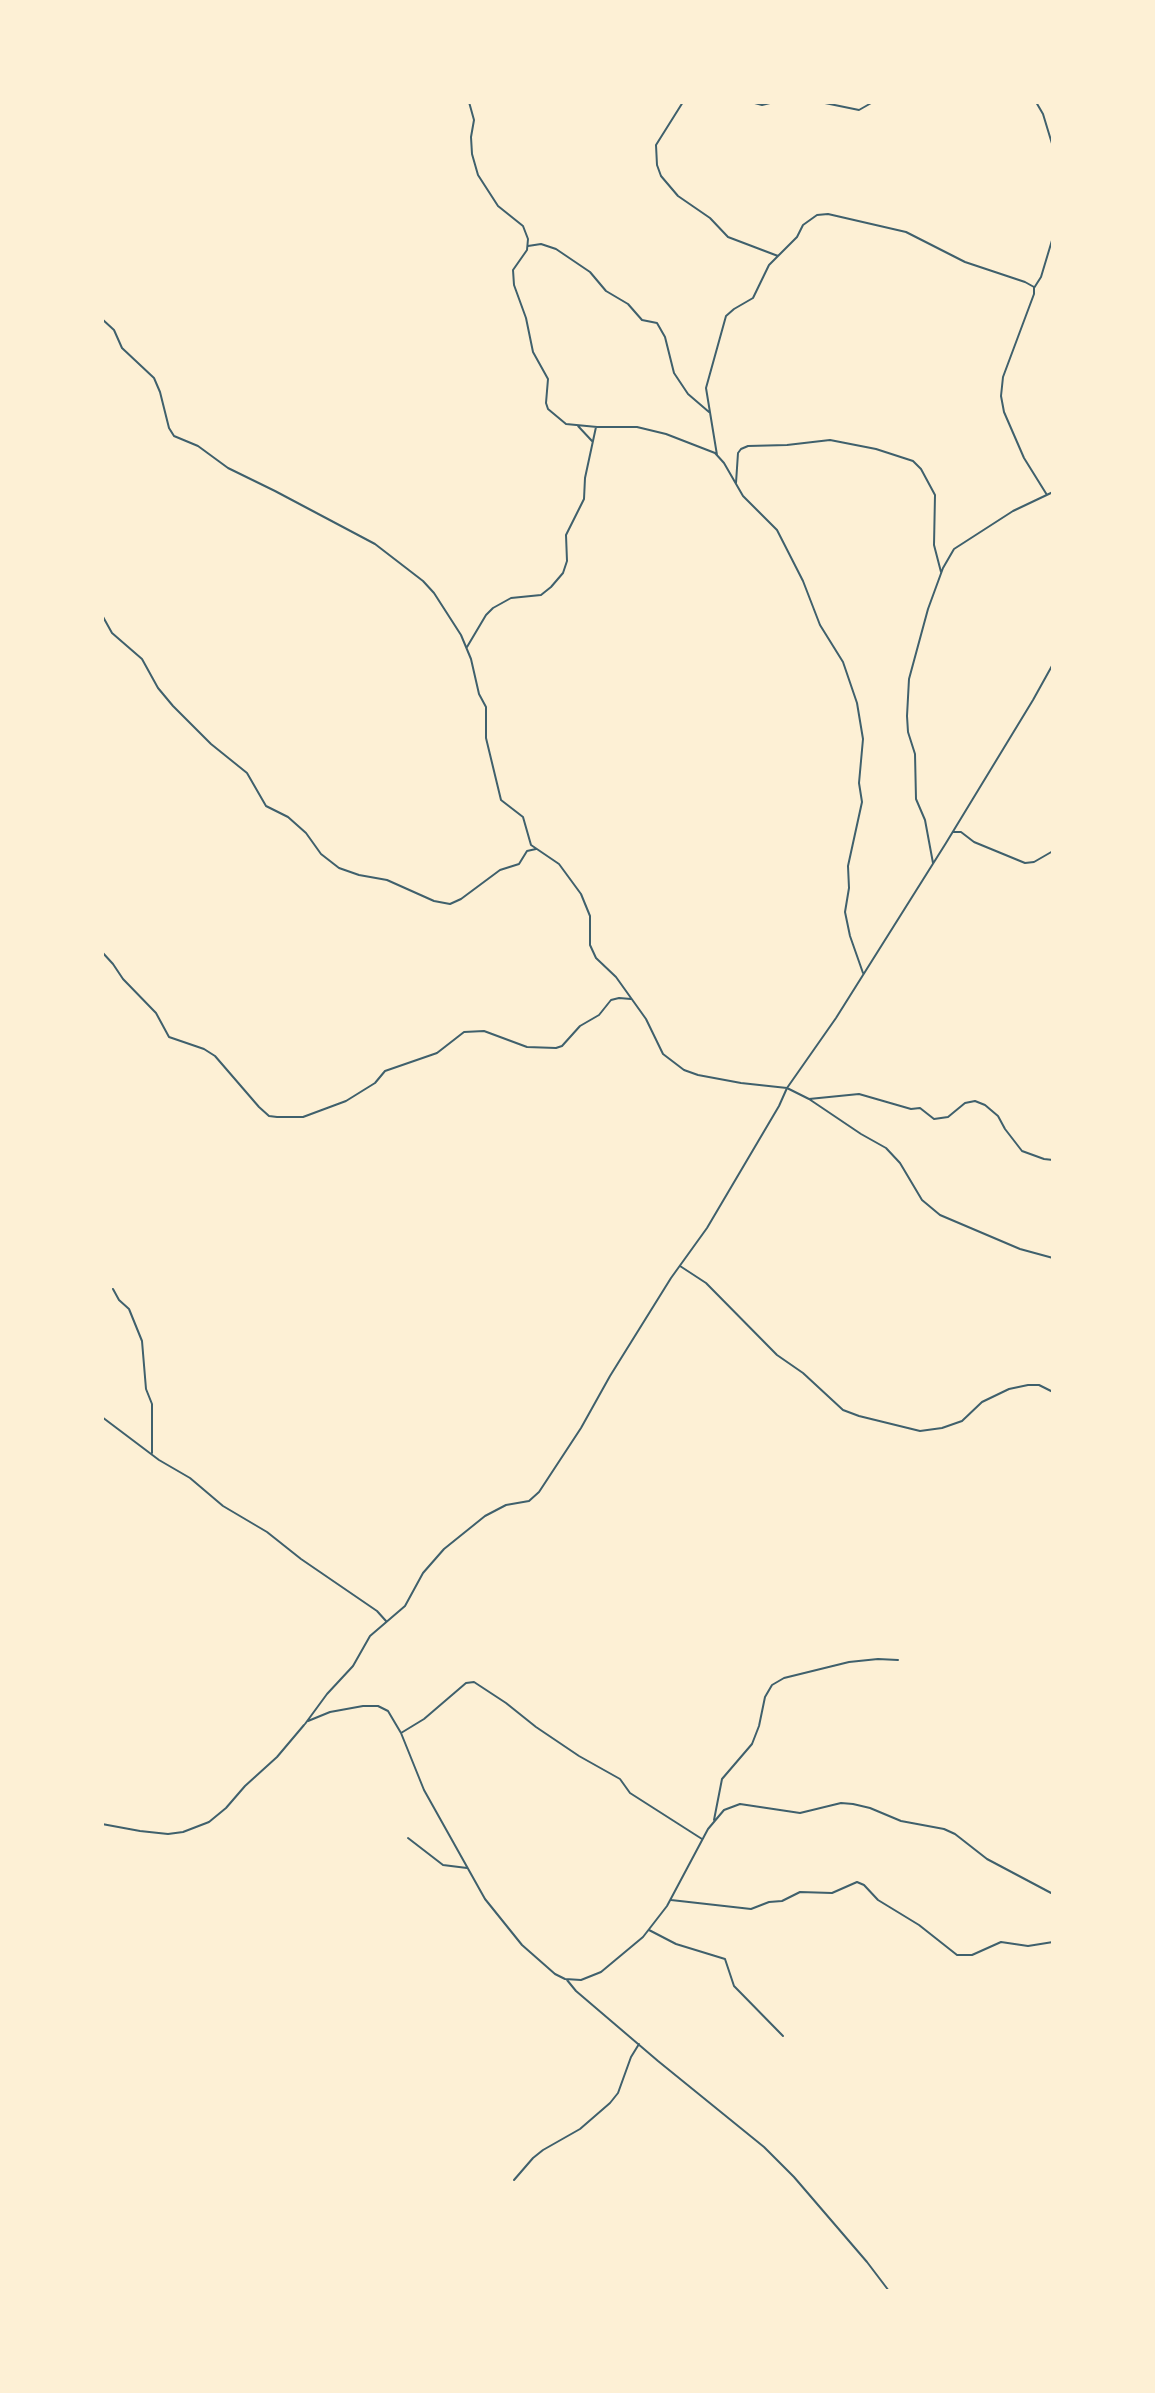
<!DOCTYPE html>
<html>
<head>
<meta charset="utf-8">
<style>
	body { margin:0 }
	#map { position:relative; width:1155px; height:2393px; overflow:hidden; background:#fdf0d5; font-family:"Roboto Serif",serif }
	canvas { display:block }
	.frame { position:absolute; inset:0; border:104px solid #fdf0d5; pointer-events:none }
</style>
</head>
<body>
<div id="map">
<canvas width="1155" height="2393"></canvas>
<div class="frame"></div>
</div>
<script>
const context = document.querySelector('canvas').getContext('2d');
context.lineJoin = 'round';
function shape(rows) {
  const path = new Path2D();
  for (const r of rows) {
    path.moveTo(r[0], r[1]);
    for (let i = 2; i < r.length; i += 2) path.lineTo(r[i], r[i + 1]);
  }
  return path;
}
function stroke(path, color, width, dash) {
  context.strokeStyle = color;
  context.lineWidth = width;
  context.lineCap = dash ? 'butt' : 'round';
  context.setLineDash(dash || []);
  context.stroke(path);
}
const minor = shape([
	[469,102,474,120,471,137,472,154,478,175,498,206,523,226,528,239,527,250,513,270,514,285,526,318,533,352,548,379,546,403,548,409,566,424,597,427,637,427,666,434,715,453,724,463,743,496,777,530,803,581,820,625,843,662,857,703,863,739,859,783,862,802,848,866,849,888,845,912,850,936,863,973],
	[683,102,656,145,657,165,661,176,678,196,710,218,728,237,778,256],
	[751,102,762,105,774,102],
	[820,102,859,110,873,102],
	[1036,102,1043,114,1053,147],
	[528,246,541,244,556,249,590,272,606,291,628,304,642,320,657,323,665,337,674,373,688,394,709,412],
	[1034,288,1041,277,1053,237],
	[102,319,114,330,122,348,154,378,160,392,169,428,174,436,198,446,228,468,275,491,375,544,423,581,434,593,461,635,471,659,479,694,486,707,486,738,501,800,523,817,531,845,559,864,581,894,590,916,590,945,596,958,616,977,646,1019,663,1054,684,1070,698,1075,741,1083,787,1088,809,1099,861,1134,886,1148,900,1163,922,1200,940,1215,1020,1249,1053,1258],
	[578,426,592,441],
	[717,455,706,388,726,316,734,309,753,298,769,265,797,237,803,225,817,215,828,214,906,232,965,262,1025,282,1034,287,1034,294,1003,377,1001,396,1004,412,1024,458,1047,495],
	[736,483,738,453,741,449,748,446,787,445,830,440,876,449,913,461,921,469,935,495,934,545,941,572],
	[102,615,112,633,142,659,158,688,173,706,211,744,247,773,266,806,288,817,306,833,321,854,339,868,359,875,387,880,434,901,450,904,461,899,500,870,519,864,527,851,536,849],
	[467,647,486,615,493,608,511,598,541,595,551,587,563,573,567,561,566,535,584,499,585,478,596,427],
	[953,832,961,832,974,842,1025,863,1034,862,1053,851],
	[933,863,925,820,916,799,915,754,908,732,907,716,909,679,928,609,943,568,954,549,1013,511,1053,492],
	[102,952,113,964,123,979,156,1013,169,1037,204,1049,215,1056,259,1107,269,1116,277,1117,303,1117,346,1101,375,1083,385,1071,437,1053,464,1032,484,1031,527,1047,556,1048,562,1046,580,1026,599,1015,611,1000,619,998,631,999],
	[809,1099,859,1094,911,1109,920,1108,934,1119,948,1117,965,1103,975,1101,985,1105,998,1116,1005,1129,1022,1151,1044,1159,1053,1160],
	[680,1266,706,1283,777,1355,803,1373,843,1410,859,1416,920,1431,942,1428,962,1421,982,1402,1009,1389,1028,1385,1039,1385,1053,1392],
	[113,1289,119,1300,129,1309,142,1341,146,1389,152,1404,152,1453],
	[102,1417,159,1460,190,1478,223,1506,267,1532,301,1559,377,1611,386,1621],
	[308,1721,330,1712,363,1706,378,1706,388,1711,401,1733,424,1790,485,1899,522,1945,555,1974,565,1979,581,1980,601,1972,643,1937,667,1906,708,1829,724,1810,740,1804,800,1813,841,1803,853,1804,870,1808,901,1821,944,1829,955,1834,987,1859,1053,1894],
	[305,1724,327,1694,353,1666,370,1636,405,1606,423,1573,444,1549,485,1516,506,1505,529,1501,539,1492,581,1428,610,1376,671,1278,707,1228,779,1106,787,1088,836,1018,946,843,1033,700,1053,664],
	[401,1733,424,1719,466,1683,474,1682,506,1703,536,1727,579,1756,620,1779,630,1793,702,1839],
	[714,1820,722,1779,752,1744,759,1726,765,1697,772,1685,784,1678,849,1662,878,1659,898,1660],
	[102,1824,140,1831,168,1834,183,1832,209,1822,226,1808,245,1786,277,1757,304,1725],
	[408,1838,443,1865,467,1868],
	[671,1900,751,1909,769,1902,782,1901,800,1892,832,1893,857,1882,864,1885,878,1900,919,1925,957,1955,972,1955,1001,1942,1028,1946,1053,1942],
	[649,1930,676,1944,725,1959,734,1986,783,2036],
	[567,1980,576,1991,658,2061,764,2147,794,2177,867,2262,889,2291],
	[514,2180,533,2158,543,2150,580,2129,610,2103,618,2093,631,2057,639,2044]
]);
stroke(minor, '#3f606c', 2);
</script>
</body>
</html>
